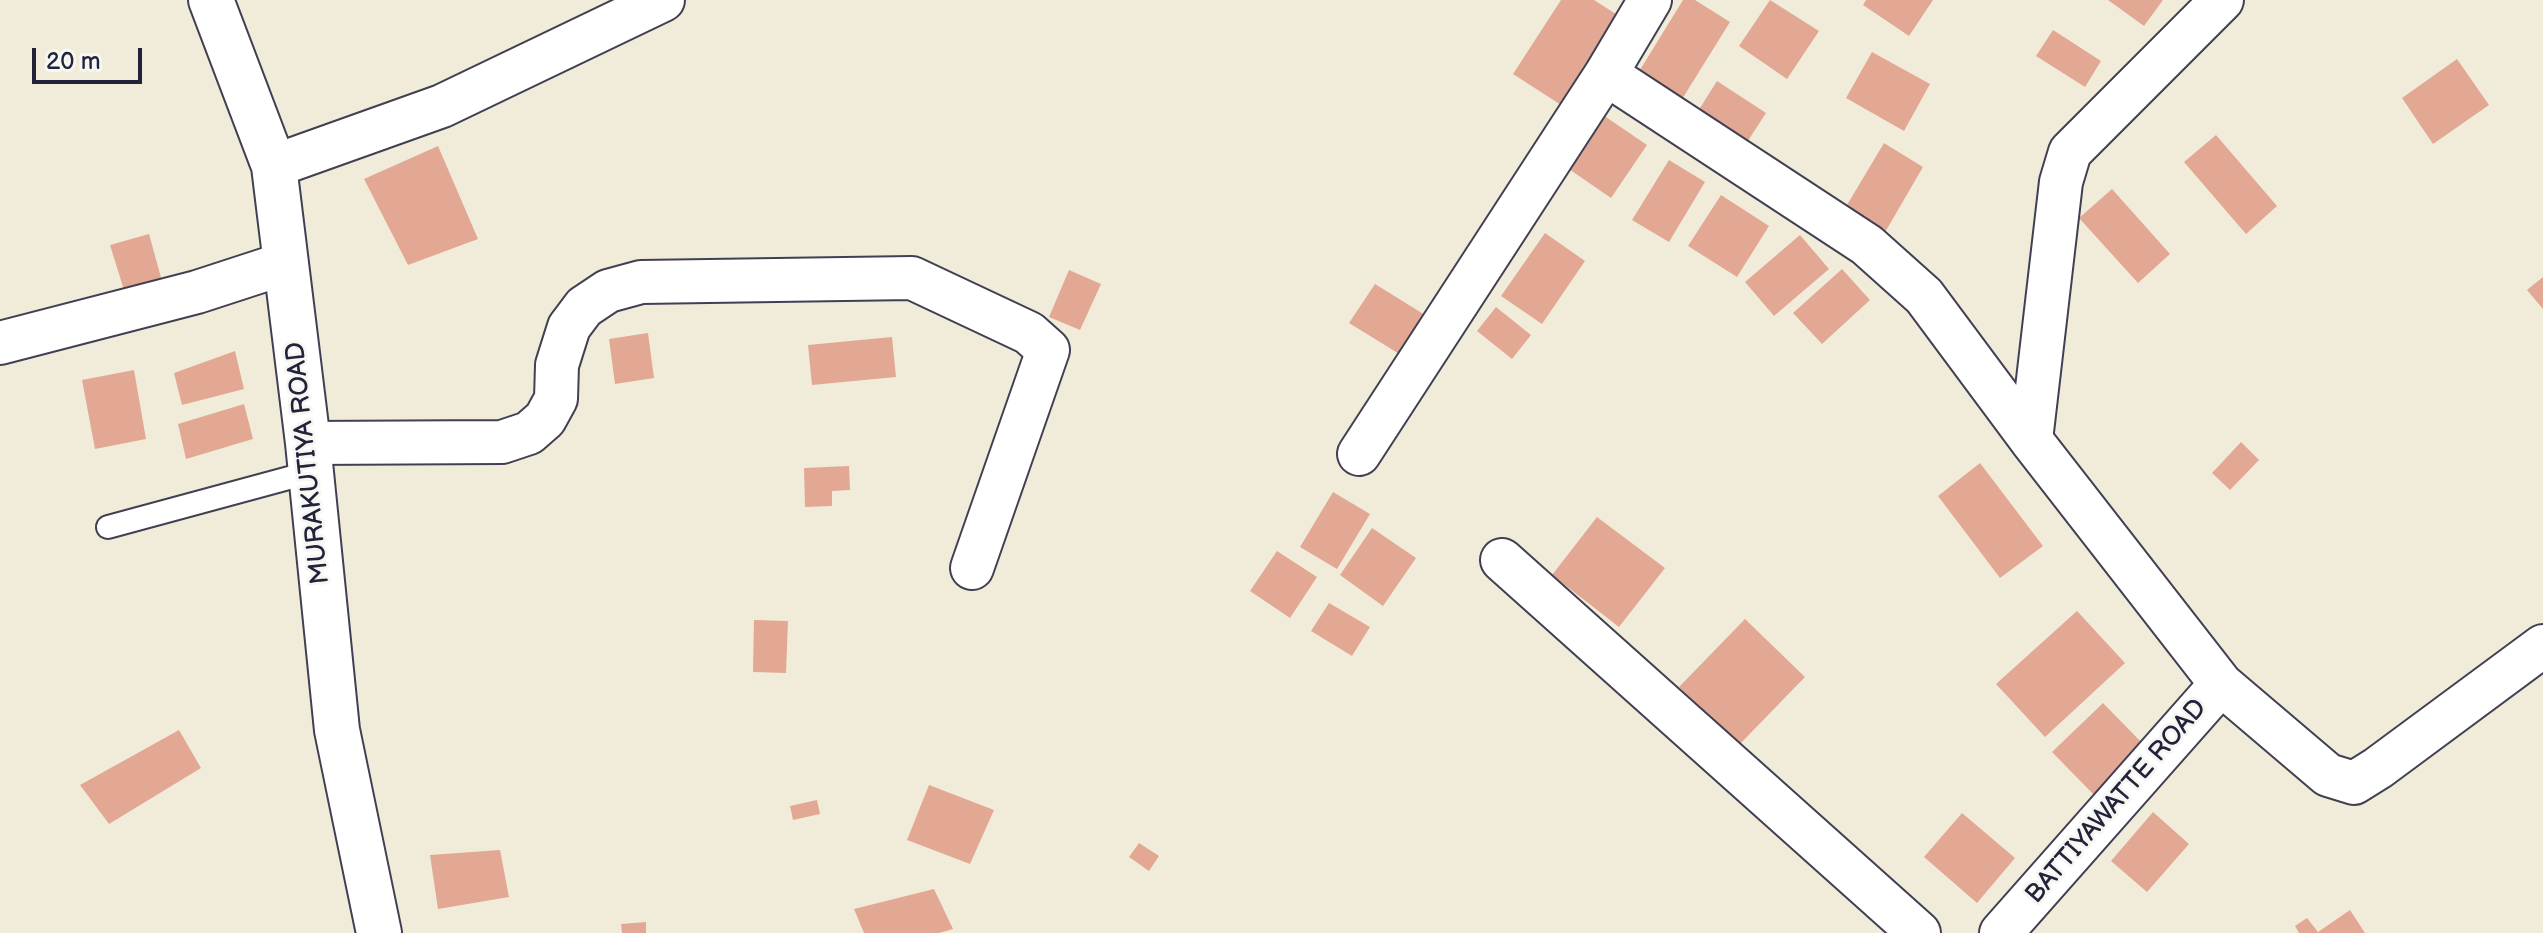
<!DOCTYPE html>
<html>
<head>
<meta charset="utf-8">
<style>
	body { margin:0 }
	#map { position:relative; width:2543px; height:933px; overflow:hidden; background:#f1ecda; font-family:"Balsamiq Sans",sans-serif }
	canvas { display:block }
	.scale { position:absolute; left:32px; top:48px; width:110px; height:36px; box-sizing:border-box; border:4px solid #22223b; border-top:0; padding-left:10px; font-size:24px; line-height:28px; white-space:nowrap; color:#22223b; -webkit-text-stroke:6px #f6f6f2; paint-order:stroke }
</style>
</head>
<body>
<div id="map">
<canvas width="2543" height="933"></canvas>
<div class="scale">20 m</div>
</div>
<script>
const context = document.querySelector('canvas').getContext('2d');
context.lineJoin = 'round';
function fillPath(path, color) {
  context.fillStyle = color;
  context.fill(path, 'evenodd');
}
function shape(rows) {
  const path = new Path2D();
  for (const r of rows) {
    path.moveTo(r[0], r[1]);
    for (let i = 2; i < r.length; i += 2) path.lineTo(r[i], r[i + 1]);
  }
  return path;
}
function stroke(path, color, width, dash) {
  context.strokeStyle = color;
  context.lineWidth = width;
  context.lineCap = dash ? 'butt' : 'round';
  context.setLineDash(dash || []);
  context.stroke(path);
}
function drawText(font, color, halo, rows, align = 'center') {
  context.font = font + ' "Balsamiq Sans",sans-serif';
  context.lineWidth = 6;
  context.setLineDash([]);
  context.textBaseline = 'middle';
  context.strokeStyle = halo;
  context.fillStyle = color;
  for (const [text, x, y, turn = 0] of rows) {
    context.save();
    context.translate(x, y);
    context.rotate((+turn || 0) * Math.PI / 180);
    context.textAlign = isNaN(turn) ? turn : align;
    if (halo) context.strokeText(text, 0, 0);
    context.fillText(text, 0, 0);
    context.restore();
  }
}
const building = shape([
	[1561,0,1594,0,1619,16,1561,105,1513,74],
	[1683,0,1695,0,1730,22,1679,104,1635,78],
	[1770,0,1819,31,1787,79,1739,46],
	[1866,0,1933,0,1909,36,1863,5],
	[2108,0,2163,0,2144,26],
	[2053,30,2101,61,2085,87,2036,56],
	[1872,52,1930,84,1904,131,1846,98],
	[2457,59,2489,105,2433,144,2402,98],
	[1717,81,1766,113,1742,150,1693,119],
	[1600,113,1647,145,1611,198,1563,165],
	[2216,135,2277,206,2246,234,2184,162],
	[1884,143,1923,167,1884,234,1844,210],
	[438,146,478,239,408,265,364,179],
	[1669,160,1705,182,1669,242,1632,220],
	[2112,189,2170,254,2138,283,2079,218],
	[1721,195,1769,226,1737,277,1688,246],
	[1545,233,1585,261,1542,324,1501,296],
	[149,234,165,292,128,303,110,245],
	[1800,235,1829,269,1774,316,1745,282],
	[1842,269,1870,300,1822,344,1793,313],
	[1069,270,1101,284,1080,330,1049,317],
	[2543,277,2543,309,2527,290],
	[1375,284,1425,315,1401,355,1349,323],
	[1496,307,1531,335,1512,359,1477,331],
	[648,333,654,378,615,384,609,339],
	[892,337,896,377,812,385,808,345],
	[235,351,244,389,182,405,174,373],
	[134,370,146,439,95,449,82,380],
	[244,404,253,439,186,459,178,424],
	[2241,442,2259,460,2230,490,2212,473],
	[1980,463,2043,546,2000,578,1938,496],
	[849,466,850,490,832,491,832,506,805,507,804,468],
	[1333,492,1370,514,1337,569,1300,547],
	[1597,517,1665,568,1619,627,1552,575],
	[1372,528,1416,558,1383,606,1340,575],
	[1277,551,1317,577,1290,618,1250,591],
	[1329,603,1370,627,1352,656,1311,631],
	[2077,611,2125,663,2045,737,1996,684],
	[1745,619,1805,677,1739,745,1679,687],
	[754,620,788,621,786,673,753,672],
	[2103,703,2145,746,2095,796,2052,752],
	[179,730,201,768,109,824,80,785],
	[929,785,994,810,970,864,907,840],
	[817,800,820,814,793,820,790,806],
	[2153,812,2189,844,2147,892,2111,861],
	[1962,813,2015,858,1977,903,1924,857],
	[1139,843,1159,856,1149,871,1129,857],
	[500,850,509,897,438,909,430,855],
	[934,889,953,929,939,933,864,933,854,909],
	[2350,910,2365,933,2299,933,2295,926,2307,918,2318,932],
	[646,922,646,933,622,933,621,924]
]);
const service = shape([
	[108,527,311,472]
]);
const minor = shape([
	[1606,74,1650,0],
	[274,166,442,106,663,0],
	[0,343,197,292,286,263],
	[2031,440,2061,182,2070,152,2222,0],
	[308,443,502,442,529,433,545,419,556,399,557,365,569,327,584,307,608,291,641,282,912,278,1029,333,1048,350,972,568],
	[1359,454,1606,74,1867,245,1924,296,2031,440,2221,684],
	[1502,560,1919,933],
	[2001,933,2221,684,2328,775,2354,783,2378,768,2543,646]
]);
const tertiary = shape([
	[211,0,274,166,308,443,337,730,379,933]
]);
const streetNames = [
	["MURAKUTIYA ROAD",309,463,-96],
	["BATTIYAWATTE ROAD",2117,802,-49]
];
fillPath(building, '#e3a894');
stroke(service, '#414053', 26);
stroke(minor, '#414053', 46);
stroke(tertiary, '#414053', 48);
stroke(service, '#fff', 22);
stroke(minor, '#fff', 42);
stroke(tertiary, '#fff', 44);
drawText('26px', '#22223b', '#f6f6f2', streetNames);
</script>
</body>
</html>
